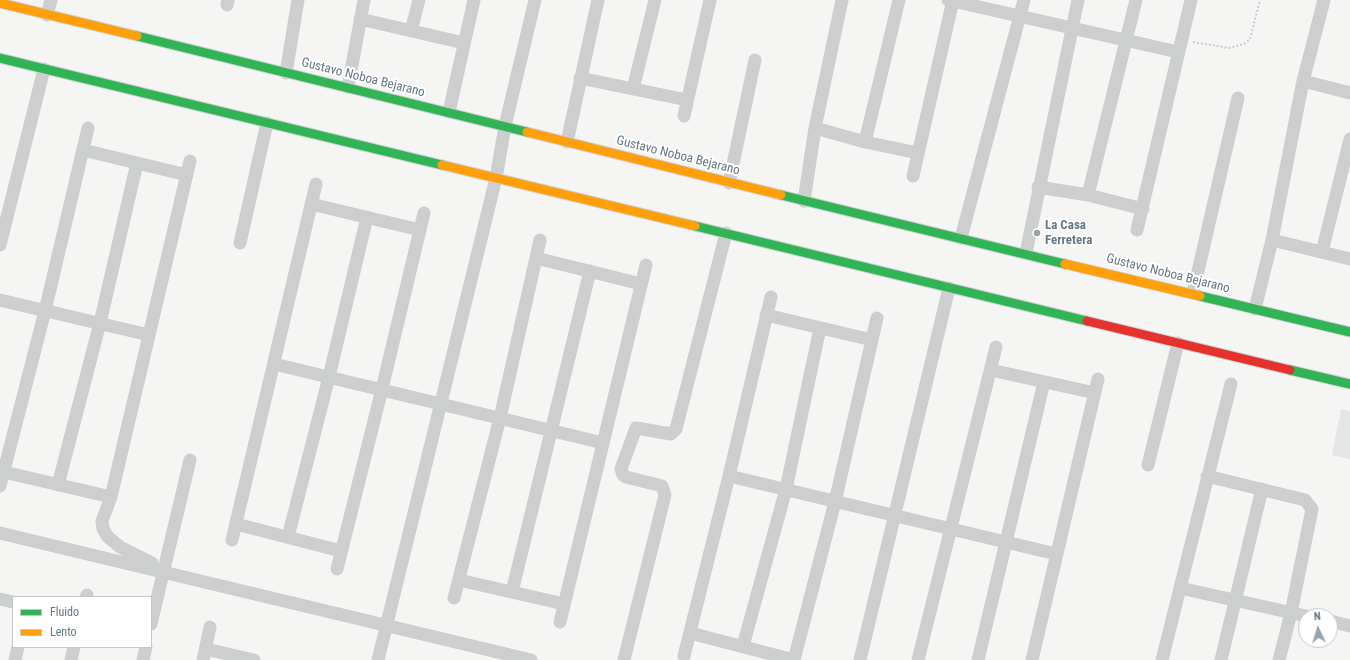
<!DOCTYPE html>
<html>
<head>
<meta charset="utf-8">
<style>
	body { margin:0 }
	#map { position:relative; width:1350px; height:660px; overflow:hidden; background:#f5f5f4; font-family:"Roboto Condensed",sans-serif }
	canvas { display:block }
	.legend { position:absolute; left:12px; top:596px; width:140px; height:52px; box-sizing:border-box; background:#fff; border:1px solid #c1c9ce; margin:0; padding:5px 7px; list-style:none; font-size:12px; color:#647885 }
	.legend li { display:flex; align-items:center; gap:8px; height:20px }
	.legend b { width:20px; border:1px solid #c1c9ce }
	.north { position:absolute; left:1298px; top:608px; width:40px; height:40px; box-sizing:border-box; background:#fff; border:1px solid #c1c9ce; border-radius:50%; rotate:356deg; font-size:11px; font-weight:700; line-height:16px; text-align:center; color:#647885 }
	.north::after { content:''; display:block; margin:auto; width:14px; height:18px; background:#97a4ac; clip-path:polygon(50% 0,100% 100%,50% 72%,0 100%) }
</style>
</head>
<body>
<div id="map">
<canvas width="1350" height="660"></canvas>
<ul class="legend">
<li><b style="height:5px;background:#30b455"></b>Fluido</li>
<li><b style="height:5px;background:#ff9f0a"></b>Lento</li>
</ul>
<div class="north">N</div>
</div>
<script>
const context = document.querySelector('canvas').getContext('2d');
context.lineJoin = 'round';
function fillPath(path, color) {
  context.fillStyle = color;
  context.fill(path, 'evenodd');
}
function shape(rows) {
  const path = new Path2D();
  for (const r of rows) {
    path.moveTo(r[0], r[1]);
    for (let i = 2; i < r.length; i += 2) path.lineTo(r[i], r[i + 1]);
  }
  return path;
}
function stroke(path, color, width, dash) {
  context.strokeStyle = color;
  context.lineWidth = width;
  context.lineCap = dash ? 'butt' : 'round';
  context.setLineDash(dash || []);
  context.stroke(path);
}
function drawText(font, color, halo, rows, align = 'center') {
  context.font = font + ' "Roboto Condensed",sans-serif';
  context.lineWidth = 4;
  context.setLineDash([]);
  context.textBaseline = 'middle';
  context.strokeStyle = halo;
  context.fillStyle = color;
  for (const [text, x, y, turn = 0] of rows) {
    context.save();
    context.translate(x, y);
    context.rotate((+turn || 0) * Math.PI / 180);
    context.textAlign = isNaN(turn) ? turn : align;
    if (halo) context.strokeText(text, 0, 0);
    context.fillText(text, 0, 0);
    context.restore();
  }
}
const built = shape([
	[1341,409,1350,411,1350,459,1332,455]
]);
const path = shape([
	[1193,42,1229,48,1244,44,1250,39,1260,0]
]);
const street = shape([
	[948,0,1178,52],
	[227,5,228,0],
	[47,15,51,0],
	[360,19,464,43],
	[411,31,419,0],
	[286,73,298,0],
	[580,78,687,100],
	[1303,81,1350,93],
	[348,87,364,0],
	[633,89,655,0],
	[449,112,474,0],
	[684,116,710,0],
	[815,128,865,142,918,153],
	[567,142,598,0],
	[865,142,899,0],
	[83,150,187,175],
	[913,176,953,0],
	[729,183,755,60],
	[1038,187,1088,195,1143,209],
	[1088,195,1136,0],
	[804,201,815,128,842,0],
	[311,204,420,230],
	[1137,230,1191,0],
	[961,238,1024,0],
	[1272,240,1350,259],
	[240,243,267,123],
	[0,245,44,69],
	[1322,252,1350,139],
	[1026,253,1078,0],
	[536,258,641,284],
	[1193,293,1238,98],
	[0,300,149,335],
	[1255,309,1272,240,1303,81,1324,0],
	[766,315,872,340],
	[274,364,603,443],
	[991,370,1095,393],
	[1148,465,1178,343],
	[4,472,111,497],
	[729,476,1056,554],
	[1207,476,1305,500,1312,509,1291,613,1279,660],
	[58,485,100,323,137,163],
	[0,486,45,311,88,128],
	[236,524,341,551],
	[0,533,531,660],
	[288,537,329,377,367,217],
	[232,540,316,184],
	[152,563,120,547,108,537,103,529,102,521,111,497,190,161],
	[337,569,382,389,424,213],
	[459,580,564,604],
	[1180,588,1306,616],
	[512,592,590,271],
	[86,597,87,595],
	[454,598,500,418,540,240],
	[0,599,13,602],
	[1330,621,1350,626],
	[560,622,646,265],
	[151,624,190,460],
	[690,633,794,660],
	[743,646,786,489,820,328],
	[206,649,254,660],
	[684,656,729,476,771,297],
	[15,660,18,647],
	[71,660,74,647],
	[143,660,146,647],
	[203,660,210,627],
	[378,660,496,178,505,126,535,0],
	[624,660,665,495,662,486,626,477,623,475,621,469,636,428,671,434,676,429,726,233],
	[794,660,835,502,877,318],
	[860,660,949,288],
	[918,660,996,347],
	[978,660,1044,382],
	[1032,660,1098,379],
	[1162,660,1231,384],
	[1221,660,1262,489]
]);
const fast = shape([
	[137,36,527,132],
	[0,58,442,165],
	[781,195,1065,264],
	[695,226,1087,321],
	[1200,296,1350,332],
	[1290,370,1350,384]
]);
const slow = shape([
	[0,3,137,36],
	[527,132,781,195],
	[442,165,695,226],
	[1065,264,1200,296]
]);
const jam = shape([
	[1087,321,1290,370]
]);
const markers = [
	[1037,233,4,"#97a4ac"]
];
const streetNames = [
	["Gustavo Noboa Bejarano",363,78,14],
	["Gustavo Noboa Bejarano",678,156,14],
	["Gustavo Noboa Bejarano",1168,274,14]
];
const poiNames = [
	["La Casa",1045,226],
	["Ferretera",1045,241]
];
fillPath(built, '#e4e5e5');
stroke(fast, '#d1d2d3', 11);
stroke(slow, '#d1d2d3', 11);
stroke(jam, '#d1d2d3', 11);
stroke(path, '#cacbcc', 2, [2, 2]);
stroke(street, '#cdcfcf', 13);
stroke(fast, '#30b455', 9);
stroke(slow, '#ff9f0a', 9);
stroke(jam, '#e5322d', 9);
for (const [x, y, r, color] of markers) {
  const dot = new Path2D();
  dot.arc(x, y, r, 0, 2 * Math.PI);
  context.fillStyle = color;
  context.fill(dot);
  stroke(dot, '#fff', 1.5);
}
drawText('13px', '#647885', '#fff', streetNames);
drawText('bold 13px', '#647885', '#fff', poiNames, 'left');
</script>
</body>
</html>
